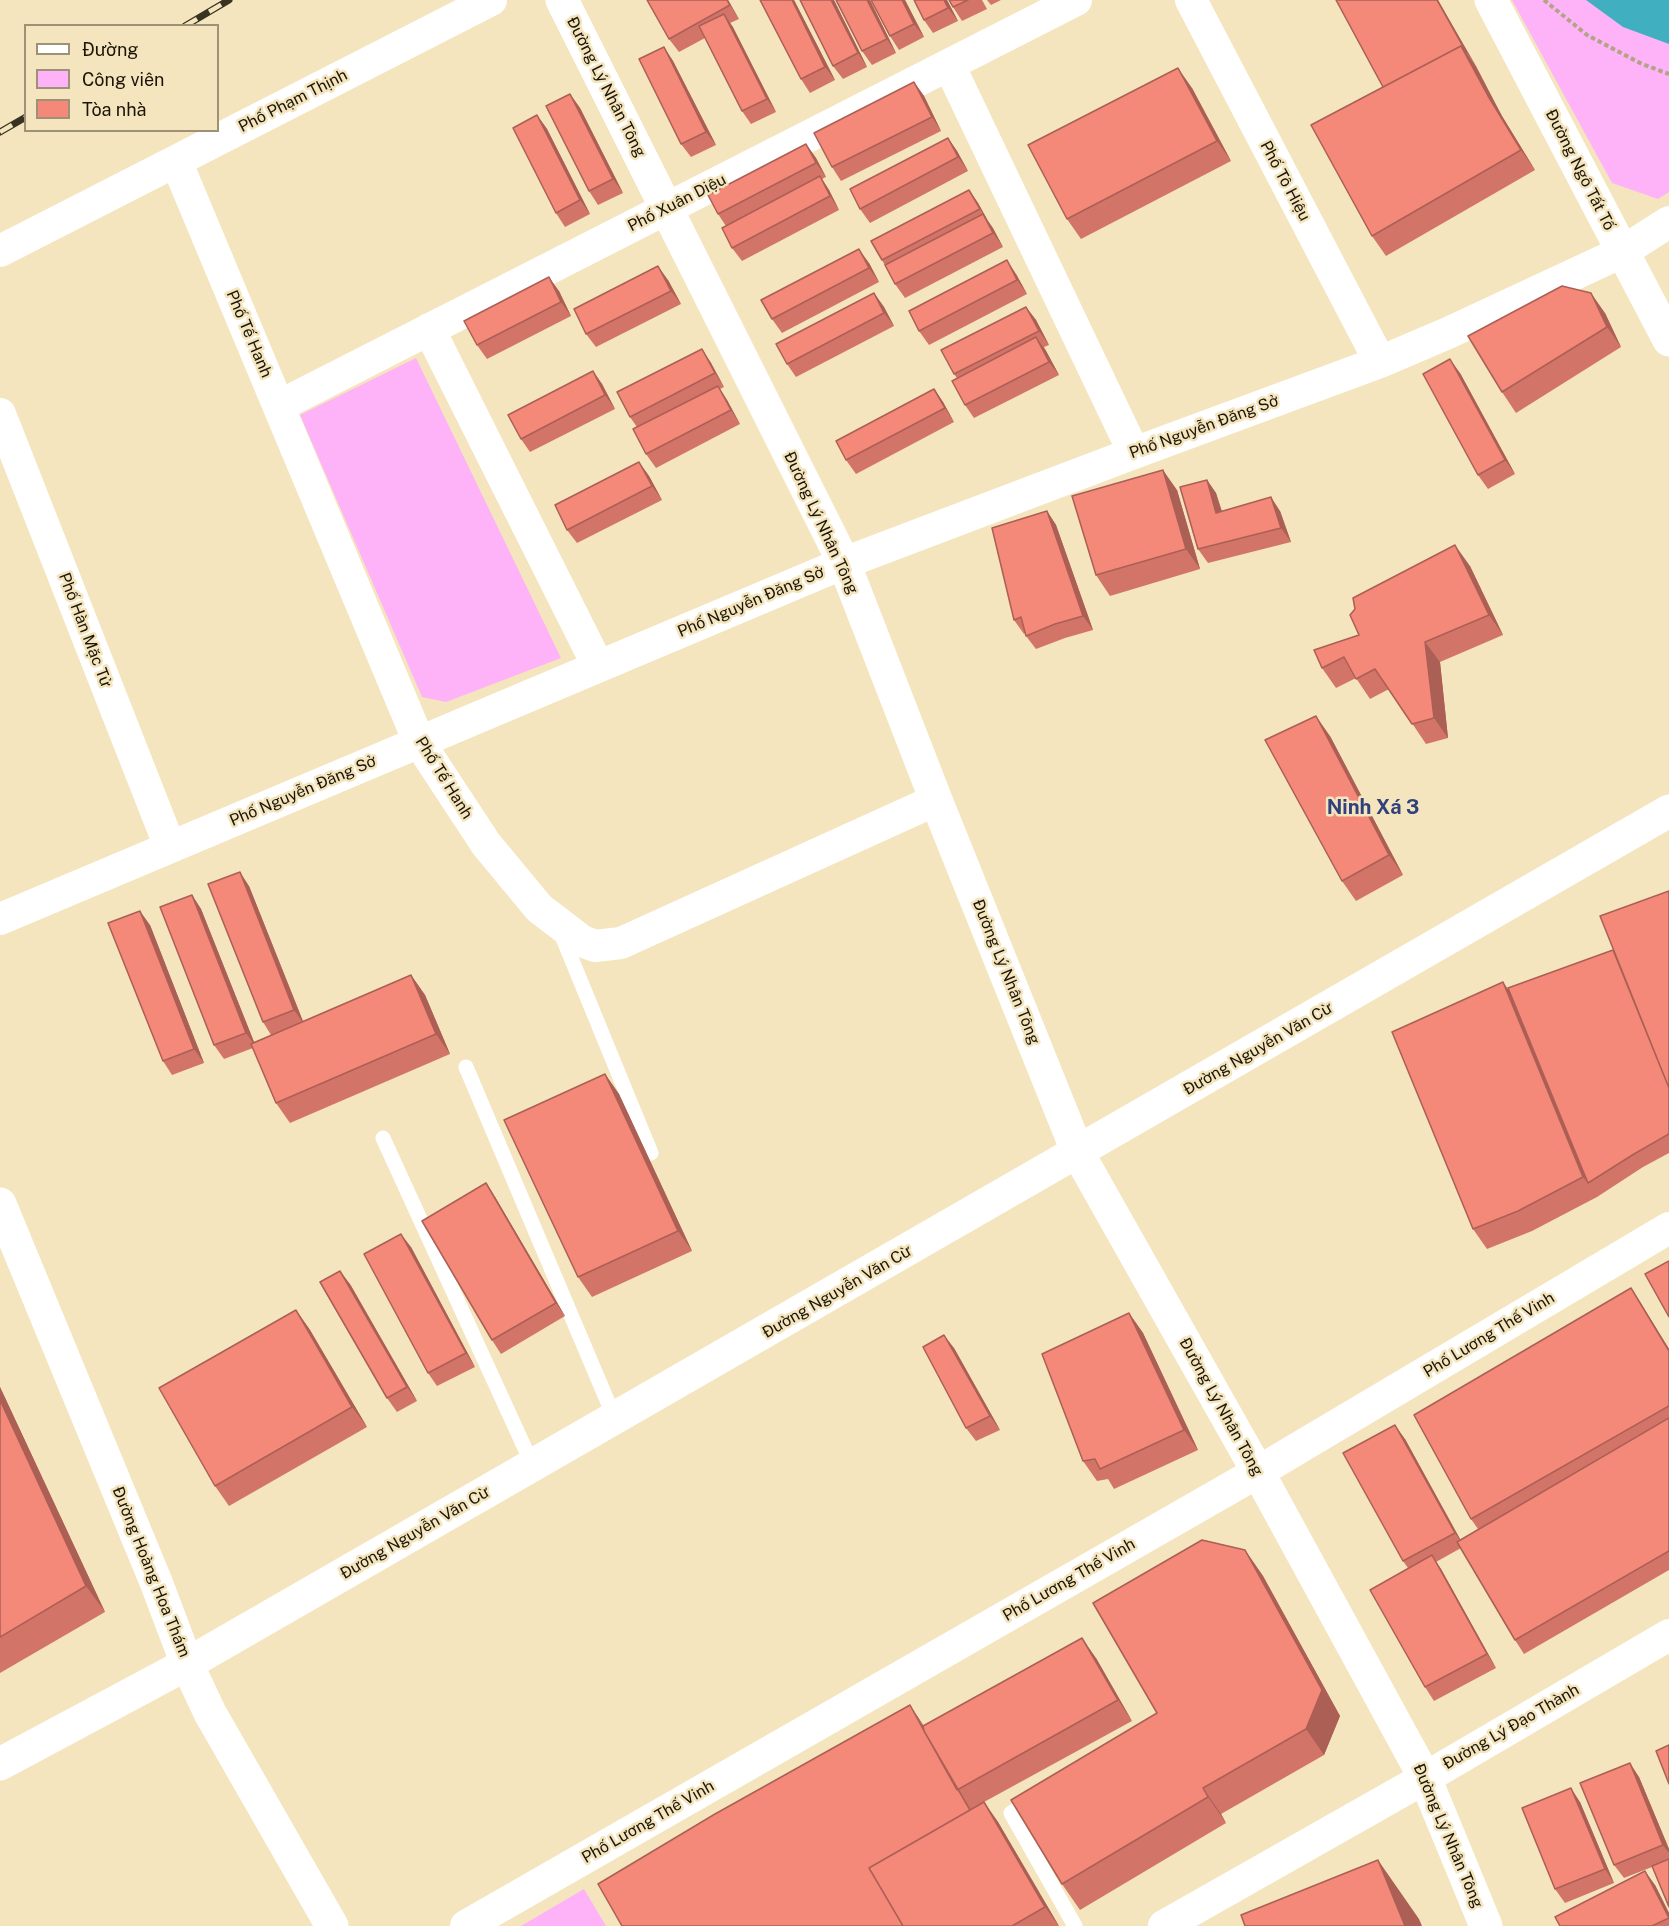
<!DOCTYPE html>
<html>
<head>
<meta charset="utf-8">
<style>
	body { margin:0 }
	#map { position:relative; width:1669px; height:1926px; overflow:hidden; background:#f4e5be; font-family:"Public Sans",sans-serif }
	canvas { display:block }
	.legend { position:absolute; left:24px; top:24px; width:195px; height:108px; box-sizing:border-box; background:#f4e5be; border:2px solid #9d9275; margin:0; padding:8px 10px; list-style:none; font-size:18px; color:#1a1507 }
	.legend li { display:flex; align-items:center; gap:12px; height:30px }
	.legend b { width:30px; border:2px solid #9d9275 }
</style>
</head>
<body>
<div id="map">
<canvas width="1669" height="1926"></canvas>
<ul class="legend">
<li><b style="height:8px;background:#fff"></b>Đường</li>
<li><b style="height:16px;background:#feb3f8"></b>Công viên</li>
<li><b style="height:16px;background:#f48879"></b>Tòa nhà</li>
</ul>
</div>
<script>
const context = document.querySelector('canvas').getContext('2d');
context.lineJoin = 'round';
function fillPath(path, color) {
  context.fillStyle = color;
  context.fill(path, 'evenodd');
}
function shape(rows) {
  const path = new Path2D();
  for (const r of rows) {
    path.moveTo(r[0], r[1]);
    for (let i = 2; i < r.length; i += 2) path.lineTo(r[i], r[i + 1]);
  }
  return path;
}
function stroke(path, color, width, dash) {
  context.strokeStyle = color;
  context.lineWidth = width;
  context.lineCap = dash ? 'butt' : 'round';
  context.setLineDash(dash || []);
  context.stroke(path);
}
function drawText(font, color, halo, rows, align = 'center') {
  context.font = font + ' "Public Sans",sans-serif';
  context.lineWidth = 5;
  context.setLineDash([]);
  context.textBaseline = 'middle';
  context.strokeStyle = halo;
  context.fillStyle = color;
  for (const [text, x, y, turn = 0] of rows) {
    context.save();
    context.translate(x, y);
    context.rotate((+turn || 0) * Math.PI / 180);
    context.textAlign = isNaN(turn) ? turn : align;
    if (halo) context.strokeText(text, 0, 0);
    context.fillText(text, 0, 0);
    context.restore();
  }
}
const green = shape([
	[1512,0,1669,0,1669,192,1658,199,1612,183],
	[416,358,561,658,446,702,422,697,300,415],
	[584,1889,606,1926,521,1926]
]);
const water = shape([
	[1586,0,1669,0,1669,44,1623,27]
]);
const path = shape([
	[1544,0,1587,35,1642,64,1669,74]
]);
const lane = shape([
	[560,931,651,1153],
	[466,1067,615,1419],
	[383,1138,533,1466],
	[1033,1800,1011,1813,1075,1926]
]);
const street = shape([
	[1191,0,1380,362],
	[949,65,1134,453],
	[176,161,419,742,486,844,539,908,582,941,595,946,621,943,936,800],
	[0,251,491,0],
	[429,329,598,666],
	[279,406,1076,0],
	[0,414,170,847],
	[0,919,844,563,1134,453,1380,362,1448,333,1622,252,1669,222],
	[466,1926,1258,1472,1669,1228],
	[1164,1926,1425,1778,1669,1635]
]);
const secondary = shape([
	[562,0,844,563,936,800,1078,1153,1258,1472,1425,1778,1486,1926],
	[1491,0,1669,340],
	[0,1204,156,1582,187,1664,210,1713,332,1926]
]);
const primary = shape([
	[0,1764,187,1664,1669,811]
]);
const rail = shape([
	[185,26,229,0],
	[0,132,26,117]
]);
const wall = shape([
	[647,0,728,0,739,19,730,23,776,112,751,124,742,111,705,38,679,52,669,39],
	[760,0,794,0,835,80,810,93,801,79],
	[834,0,867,67,843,79,833,66],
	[836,0,870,0,896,53,872,65,862,51],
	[871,0,905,0,924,37,899,50,890,36],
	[914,0,947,0,958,21,933,33,924,20],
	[949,0,982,0,987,9,962,21,953,7],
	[987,0,1001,0,991,5],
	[1336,0,1438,0,1502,116,1535,170,1386,256,1372,236,1383,87],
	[664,47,673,61,716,145,691,157,681,144],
	[914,82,924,96,941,131,841,181,832,167],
	[1192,88,1231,161,1081,239,1067,219],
	[570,94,580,108,623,193,598,205,589,191],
	[537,115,547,129,590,214,565,227,556,213],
	[948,138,957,151,968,171,870,223,860,209],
	[806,144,816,158,826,177,822,179,829,190,839,210,742,261,732,248,726,226,718,214],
	[969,190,978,203,1003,247,905,298,895,284,882,260],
	[869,263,879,282,782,333,772,319],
	[1016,274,1027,294,929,345,919,331],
	[668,280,681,304,596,347,586,334],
	[559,291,571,316,487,359,477,345],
	[874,293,884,307,894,326,796,377,787,364],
	[1026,307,1036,320,1049,345,1044,347,1059,375,974,418,965,405,957,378,954,374],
	[1605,313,1621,347,1516,413,1502,392],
	[702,349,711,363,724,387,720,389,727,400,740,424,656,468,646,454,637,427,630,417],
	[593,371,602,384,615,409,530,452,521,439],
	[1460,373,1515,474,1488,489,1478,475],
	[934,389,943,402,954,422,856,474,846,460],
	[639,462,649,476,662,500,577,543,567,530],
	[1207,480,1216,493,1222,511,1280,511,1291,542,1208,563,1198,549],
	[1177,490,1200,569,1110,596,1096,575],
	[1047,511,1056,525,1093,630,1065,638,1036,649,1026,636,1025,633,1024,634,1014,620],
	[1470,566,1503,635,1440,662,1448,738,1426,744,1389,689,1370,699,1356,678,1336,688,1322,668,1359,635],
	[1330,736,1403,875,1356,901,1342,881],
	[249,886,303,1021,411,975,425,995,450,1054,290,1123,276,1103,253,1048,224,1059,214,1045,192,895,201,909,254,1042,271,1035,263,1022],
	[1669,891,1669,1153,1643,1167,1597,1197,1532,1231,1487,1249,1473,1229,1508,988,1613,950],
	[150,925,204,1063,172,1075,163,1061],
	[605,1074,619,1094,692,1251,592,1297,578,1277],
	[495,1197,565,1316,501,1354,492,1340],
	[411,1247,475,1367,437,1386,428,1373],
	[350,1284,417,1401,397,1412,387,1398],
	[1640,1302,1669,1349,1669,1570,1524,1654,1515,1640,1461,1548,1436,1562,1441,1569,1496,1668,1434,1701,1425,1687,1408,1568,1403,1561,1405,1439,1460,1540,1478,1529,1471,1519],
	[296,1310,310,1330,367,1427,229,1506,215,1486],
	[1129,1313,1143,1333,1198,1450,1114,1489,1108,1479,1097,1481,1083,1461],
	[954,1348,1000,1430,976,1441,966,1428],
	[0,1387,105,1612,0,1673],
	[1245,1550,1263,1576,1340,1716,1324,1755,1221,1814,1226,1823,1080,1910,1062,1884,1157,1713],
	[1096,1658,1132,1721,984,1802,998,1822,1059,1926,622,1926,910,1705,924,1726],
	[1639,1777,1669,1849,1669,1907,1652,1867,1624,1878,1614,1865],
	[1580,1802,1614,1883,1565,1903,1555,1889],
	[1655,1885,1669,1913,1669,1926,1560,1926]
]);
const shadedWall = shape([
	[727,0,728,0,739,19,730,5],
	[792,0,794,0,835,80,825,67],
	[831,0,834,0,867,67,858,53],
	[867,0,870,0,896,53,887,39],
	[902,0,905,0,924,37,914,24],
	[944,0,947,0,958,21,948,8],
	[1437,0,1438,0,1476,66,1466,52],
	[724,14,733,27,776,112,767,99],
	[1461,46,1476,66,1502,116,1535,170,1521,150,1488,96],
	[664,47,673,61,716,145,706,132],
	[1178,68,1192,88,1231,161,1217,141],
	[914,82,924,96,941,131,932,117],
	[570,94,580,108,623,193,613,179],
	[537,115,547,129,590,214,580,200],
	[948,138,957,151,968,171,958,157],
	[806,144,816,158,826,177,816,163],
	[820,176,829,190,839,210,830,196],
	[969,190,978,203,989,223,980,209],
	[983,214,993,228,1003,247,993,233],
	[859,249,869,263,879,282,869,268],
	[1007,260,1016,274,1027,294,1017,280],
	[658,266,668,280,681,304,671,291],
	[549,277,559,291,571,316,561,302],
	[874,293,884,307,894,326,884,313],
	[1591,293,1605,313,1621,347,1607,327],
	[1026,307,1036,320,1049,345,1039,331],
	[1036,337,1046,351,1059,375,1049,362],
	[702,349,711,363,724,387,715,373],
	[1450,359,1460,373,1515,474,1505,460],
	[593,371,602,384,615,409,605,395],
	[718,386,727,400,740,424,731,410],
	[934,389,943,402,954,422,945,408],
	[639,462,649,476,662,500,652,486],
	[1163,470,1177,490,1200,569,1186,549],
	[1207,480,1216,493,1226,526,1216,513],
	[1271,497,1280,511,1291,542,1281,528],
	[1047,511,1056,525,1093,630,1083,616],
	[1455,545,1470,566,1503,635,1489,615],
	[1425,642,1440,662,1448,738,1434,718],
	[1316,716,1330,736,1403,875,1389,855],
	[240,872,249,886,304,1024,294,1010],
	[192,895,201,909,256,1047,246,1033],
	[140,911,150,925,204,1063,194,1049],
	[411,975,425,995,450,1054,436,1034],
	[1503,982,1517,1002,1588,1183,1583,1177],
	[605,1074,619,1094,692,1251,678,1231],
	[486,1183,495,1197,565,1316,556,1303],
	[401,1234,411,1247,475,1367,466,1353],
	[340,1271,350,1284,417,1401,407,1387],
	[1631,1288,1640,1302,1669,1349,1669,1351],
	[296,1310,310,1330,367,1427,352,1407],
	[1129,1313,1143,1333,1198,1450,1184,1430],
	[944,1335,954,1348,1000,1430,990,1416],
	[0,1387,105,1612,86,1586,0,1400],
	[1395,1425,1405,1439,1464,1546,1455,1533],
	[1245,1550,1263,1576,1340,1716,1324,1755,1306,1729],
	[1432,1555,1441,1569,1496,1668,1487,1654],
	[1082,1638,1096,1658,1132,1721,1118,1700],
	[910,1705,919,1719,959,1788],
	[1630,1763,1639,1777,1669,1849,1669,1853,1663,1845],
	[1203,1788,1221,1814,1226,1823,1208,1797],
	[1571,1788,1580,1802,1614,1883,1605,1869],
	[984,1802,998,1822,1059,1926,1045,1907],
	[1378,1860,1419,1919,1422,1926,1405,1926],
	[1645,1871,1655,1885,1669,1913,1669,1918]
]);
const building = shape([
	[647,0,727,0,730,5,669,39,647,0],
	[760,0,792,0,825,67,801,79,760,0],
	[800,0,831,0,858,53,833,66,800,0],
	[836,0,867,0,887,39,862,51,836,0],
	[871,0,902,0,914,24,890,36,871,0],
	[914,0,944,0,948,8,924,20,914,0],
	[949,0,968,0,953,7,949,0],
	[1336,0,1437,0,1466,52,1461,46,1383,87,1336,0],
	[724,14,767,99,742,111,699,26,724,14],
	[1461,46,1488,96,1521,150,1372,236,1311,125,1461,46],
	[664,47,706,132,681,144,639,59,664,47],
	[1178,68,1217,141,1067,219,1028,145,1178,68],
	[914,82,932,117,832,167,814,133,914,82],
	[570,94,613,179,589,191,546,106,570,94],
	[537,115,580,200,556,213,513,128,537,115],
	[948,138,958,157,860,209,850,189,948,138],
	[806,144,816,163,718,214,708,195,806,144],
	[820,176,830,196,732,248,722,228,820,176],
	[969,190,980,209,882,260,871,241,969,190],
	[983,214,993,233,895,284,885,265,983,214],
	[859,249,869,268,772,319,761,300,859,249],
	[1007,260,1017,280,919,331,909,311,1007,260],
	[658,266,671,291,586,334,574,309,658,266],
	[549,277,561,302,477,345,464,321,549,277],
	[1562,286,1591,293,1607,327,1502,392,1468,336,1562,286],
	[874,293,884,313,787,364,776,344,874,293],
	[1026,307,1039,331,954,374,941,350,1026,307],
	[1036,337,1049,362,965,405,952,381,1036,337],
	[702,349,715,373,630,417,617,392,702,349],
	[1450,359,1505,460,1478,475,1423,374,1450,359],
	[593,371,605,395,521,439,508,415,593,371],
	[718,386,731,410,646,454,633,429,718,386],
	[934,389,945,408,846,460,836,441,934,389],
	[639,462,652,486,567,530,555,505,639,462],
	[1163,470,1186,549,1096,575,1072,496,1163,470],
	[1207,480,1216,513,1271,497,1281,528,1198,549,1180,487,1207,480],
	[1047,511,1083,616,1055,624,1026,636,1021,617,1014,620,992,528,1047,511],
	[1455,545,1489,615,1425,642,1434,718,1412,724,1375,669,1356,679,1344,657,1322,668,1314,650,1359,635,1350,615,1355,609,1353,598,1455,545],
	[1316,716,1389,855,1342,881,1265,740,1316,716],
	[240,872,294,1010,263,1022,208,884,240,872],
	[1669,891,1669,1088,1600,916,1669,891],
	[192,895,246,1033,214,1045,160,907,192,895],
	[140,911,194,1049,163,1061,108,923,140,911],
	[1613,950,1669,1088,1669,1134,1634,1154,1588,1183,1508,988,1613,950],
	[411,975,436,1034,276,1103,251,1044,411,975],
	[1503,982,1583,1177,1518,1211,1473,1229,1392,1032,1503,982],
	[605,1074,678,1231,578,1277,504,1120,605,1074],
	[486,1183,556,1303,492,1340,422,1221,486,1183],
	[401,1234,466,1353,428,1373,364,1254,401,1234],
	[1669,1261,1669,1317,1645,1274,1669,1261],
	[340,1271,407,1387,387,1398,320,1282,340,1271],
	[1631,1288,1669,1351,1669,1406,1471,1519,1414,1415,1631,1288],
	[296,1310,352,1407,215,1486,159,1388,296,1310],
	[1129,1313,1184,1430,1100,1469,1095,1459,1083,1461,1042,1354,1129,1313],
	[944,1335,990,1416,966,1428,923,1347,944,1335],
	[0,1400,86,1586,0,1637,0,1400],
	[1669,1418,1669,1551,1515,1640,1457,1542,1669,1418],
	[1395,1425,1455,1533,1403,1561,1343,1453,1395,1425],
	[1202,1540,1245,1550,1322,1690,1306,1729,1203,1788,1208,1797,1062,1884,1011,1800,1157,1713,1093,1603,1202,1540],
	[1432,1555,1487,1654,1425,1687,1370,1590,1432,1555],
	[1082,1638,1118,1700,957,1790,924,1731,923,1726,1082,1638],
	[910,1705,923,1729,924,1731,970,1810,869,1868,903,1926,622,1926,598,1884,715,1814,910,1705],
	[1669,1745,1669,1784,1656,1751,1669,1745],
	[1630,1763,1663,1845,1614,1865,1580,1783,1630,1763],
	[1571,1788,1605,1869,1555,1889,1522,1808,1571,1788],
	[984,1802,1045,1907,1012,1926,903,1926,869,1868,984,1802],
	[1669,1859,1669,1907,1652,1866,1669,1859],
	[1378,1860,1405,1926,1245,1926,1241,1915,1378,1860],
	[1645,1871,1669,1918,1652,1926,1560,1926,1555,1917,1645,1871]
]);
const streetNames = [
	["Đường Lý Nhân Tông",606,87,63],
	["Phố Phạm Thịnh",293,101,-27],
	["Đường Ngô Tất Tố",1580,170,63],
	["Phố Tô Hiệu",1285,181,62],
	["Phố Xuân Diệu",677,203,-27],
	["Phố Tế Hanh",249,334,67],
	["Phố Nguyễn Đăng Sở",1204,427,-20],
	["Đường Lý Nhân Tông",821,523,65],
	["Phố Nguyễn Đăng Sở",751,602,-23],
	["Phố Hàn Mặc Tử",85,630,69],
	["Phố Tế Hanh",444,778,58],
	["Phố Nguyễn Đăng Sở",303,791,-23],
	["Đường Lý Nhân Tông",1006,972,68],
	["Đường Nguyễn Văn Cừ",1258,1049,-30],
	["Đường Nguyễn Văn Cừ",837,1292,-30],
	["Phố Lương Thế Vinh",1489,1335,-31],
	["Đường Lý Nhân Tông",1221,1407,61],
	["Đường Nguyễn Văn Cừ",415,1533,-30],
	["Đường Hoàng Hoa Thám",151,1572,68],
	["Phố Lương Thế Vinh",1069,1580,-30],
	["Đường Lý Đạo Thành",1511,1727,-30],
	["Phố Lương Thế Vinh",648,1822,-30],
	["Đường Lý Nhân Tông",1448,1836,67]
];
const quarterNames = [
	["Ninh Xá 3",1373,808]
];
fillPath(green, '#feb3f8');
fillPath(water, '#40afc0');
stroke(path, '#b0a485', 4, [4.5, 3]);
stroke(lane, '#fff', 15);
stroke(street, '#fff', 32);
stroke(secondary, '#fff', 33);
stroke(primary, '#fff', 33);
stroke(rail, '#393321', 7);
stroke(rail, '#f4e5be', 4.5, [14]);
fillPath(wall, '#d27568');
fillPath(shadedWall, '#ab5f55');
fillPath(building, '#f48879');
stroke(building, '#ab5f55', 1.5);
drawText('16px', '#1a1507', '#f4e5be', streetNames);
drawText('bold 20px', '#30417b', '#f4e5be', quarterNames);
</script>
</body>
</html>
